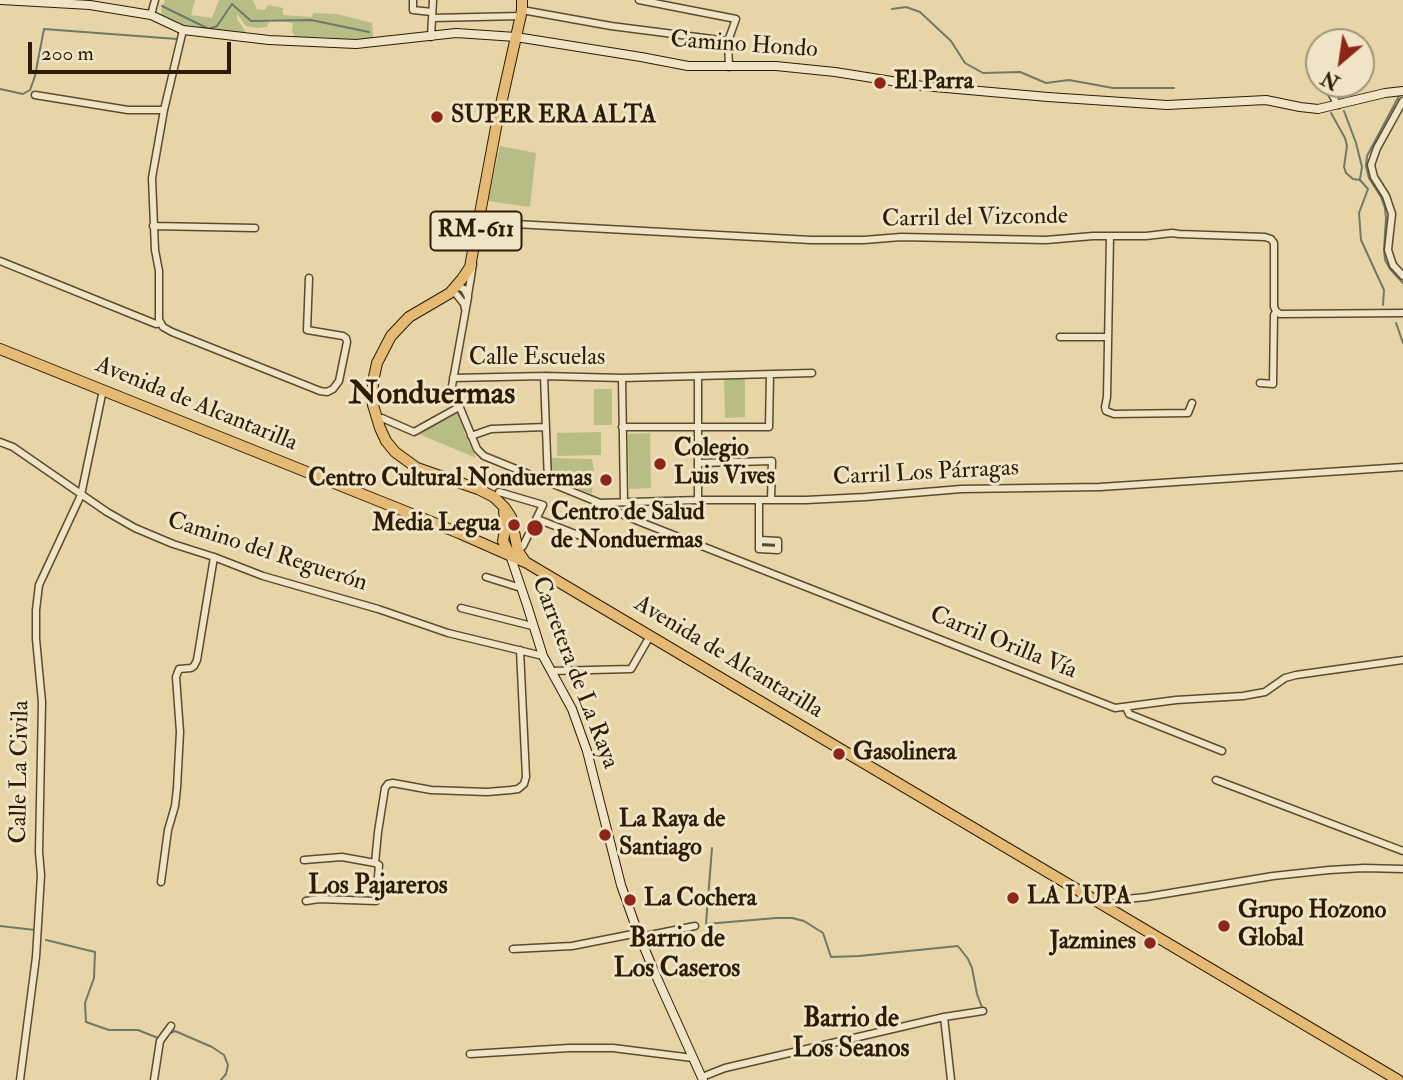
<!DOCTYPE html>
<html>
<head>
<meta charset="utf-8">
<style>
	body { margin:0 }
	#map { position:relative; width:1403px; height:1080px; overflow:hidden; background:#e7d5a7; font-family:"IM FELL Double Pica",serif }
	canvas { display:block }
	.north { position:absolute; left:1305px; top:28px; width:70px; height:70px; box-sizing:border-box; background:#efe4c6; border:2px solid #a19478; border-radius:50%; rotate:209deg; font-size:19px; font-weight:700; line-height:28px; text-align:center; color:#2d1c03 }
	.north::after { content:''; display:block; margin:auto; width:24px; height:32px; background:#8f2418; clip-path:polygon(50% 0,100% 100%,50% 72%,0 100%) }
	.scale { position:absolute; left:28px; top:42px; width:203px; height:32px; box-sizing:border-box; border:4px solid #2d1c03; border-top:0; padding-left:9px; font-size:21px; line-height:24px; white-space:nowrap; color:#2d1c03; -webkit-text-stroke:5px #efe4c6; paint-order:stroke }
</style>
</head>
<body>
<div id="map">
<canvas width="1403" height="1080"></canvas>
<div class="north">N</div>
<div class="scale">200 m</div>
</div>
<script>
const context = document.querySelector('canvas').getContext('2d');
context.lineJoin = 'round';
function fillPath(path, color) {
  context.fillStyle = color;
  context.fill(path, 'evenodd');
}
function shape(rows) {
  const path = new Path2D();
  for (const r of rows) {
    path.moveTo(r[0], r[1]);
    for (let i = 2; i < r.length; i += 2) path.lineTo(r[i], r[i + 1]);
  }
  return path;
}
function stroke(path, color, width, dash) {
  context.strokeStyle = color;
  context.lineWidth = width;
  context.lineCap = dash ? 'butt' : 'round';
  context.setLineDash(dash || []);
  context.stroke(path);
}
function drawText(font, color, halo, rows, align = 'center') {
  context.font = font + ' "IM FELL Double Pica",serif';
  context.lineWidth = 6;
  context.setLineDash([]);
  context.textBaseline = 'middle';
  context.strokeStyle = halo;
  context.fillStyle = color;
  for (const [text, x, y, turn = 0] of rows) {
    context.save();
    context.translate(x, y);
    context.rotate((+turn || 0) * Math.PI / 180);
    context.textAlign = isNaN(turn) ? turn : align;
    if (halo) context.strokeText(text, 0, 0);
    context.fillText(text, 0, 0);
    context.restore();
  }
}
const green = shape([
	[165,0,195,0,191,15,212,18,219,0,253,0,257,9,265,10,268,5,283,8,283,15,312,17,313,13,337,14,372,23,373,37,361,40,319,37,313,40,296,39,292,31,293,23,270,19,267,27,256,28,246,26,237,14,237,19,246,32,245,36,183,27,167,20,162,15,161,10],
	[500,146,536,153,530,207,488,201],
	[724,378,745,378,745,417,725,418],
	[594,389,612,389,612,425,594,425],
	[459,407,468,427,464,432,476,458,414,432],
	[601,432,601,455,557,456,557,433],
	[650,433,651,488,629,489,628,434],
	[549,458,592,459,594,470,592,494,550,478]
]);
const stream = shape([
	[162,6,209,29,217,26,232,4,251,21,311,20,369,32],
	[892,9,906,7,920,12,951,41,965,63,983,73,1020,72,1046,83,1069,80,1113,88,1174,88],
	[0,89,23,94,30,90,35,76,44,29,177,39],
	[1399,96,1367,156,1366,166,1369,178,1381,197,1385,208,1386,218,1384,250,1385,260,1390,269,1403,283],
	[1344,111,1356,143,1362,167,1360,179],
	[1331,113,1345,138,1347,146,1344,167,1346,173,1353,179,1360,180,1368,189,1359,213,1361,240,1384,290,1383,305],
	[1396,323,1403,343],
	[712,848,706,924,776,918,792,918,804,921,823,933,831,957,859,956,958,946,968,959,972,968,977,994,983,1010],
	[0,926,35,930],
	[46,940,95,952,94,978,85,1003,86,1022,109,1030,138,1030,158,1038,160,1037],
	[168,1034,175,1031,212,1047,224,1055,228,1065,226,1074,221,1080]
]);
const street = shape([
	[413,0,413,10,432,12],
	[639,0,736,19,728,41],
	[522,10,611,26,728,41,729,67],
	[151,15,155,0],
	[432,18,521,16],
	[431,37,433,0],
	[1316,62,1319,69],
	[1326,84,1338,105],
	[35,95,128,110,164,110,183,30],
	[1403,101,1377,148,1371,165,1374,177,1386,196,1392,214,1388,250,1393,265,1403,276],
	[164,110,152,178,155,250,159,271,159,320,163,327,172,332,320,391,327,392,333,389,339,381,347,342,346,338,343,336,307,330,309,278],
	[478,222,811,240,864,240,901,237,1046,240,1093,236,1146,236,1172,233,1179,234,1265,237,1271,239,1274,243,1274,307,1276,311,1280,314,1403,313],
	[153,226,255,228],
	[1110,236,1107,397,1105,407,1106,411,1114,414,1188,413,1192,403],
	[0,261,156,324,161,323],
	[457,286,464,289,468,297,452,386,453,391,477,449,484,456,600,503,698,500,806,500,865,497,961,489,1100,487,1403,467],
	[453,290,464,304,465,309],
	[468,295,473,264],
	[1060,337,1108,337],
	[544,376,548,482],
	[453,378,544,376,622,378,812,373],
	[622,378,624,502],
	[1260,383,1273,384,1274,315,1276,311],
	[382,418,414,432,459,407],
	[622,427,769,427,770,375],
	[471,436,491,429,545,427],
	[0,442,13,447,107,512,135,528,173,544,214,557,263,576,378,609,448,633,543,656],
	[698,463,772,461,771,500],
	[499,492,543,505,523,546,518,551],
	[698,500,698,376],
	[759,500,759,549,778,550,778,541,760,540],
	[605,504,612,510,643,523,1115,708,1176,700,1243,696,1265,692,1285,678,1296,675,1403,660],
	[537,519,601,544,636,543],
	[486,577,521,588],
	[461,608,532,626],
	[551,671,631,669,650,636],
	[1126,707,1129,714,1222,751],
	[1216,780,1403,851],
	[304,860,342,857,375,863],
	[161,882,168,830,175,806,177,788,180,732,176,677,179,669,191,668,194,666,197,660,214,557],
	[306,901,319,899,376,901,379,865,375,863,378,832,385,788,388,784,393,783,431,790,487,792,511,790,518,789,524,784,526,777,520,650],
	[1105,906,1111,895,1126,899,1146,897,1273,876,1329,870,1364,868,1403,869],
	[640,937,695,926],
	[513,949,572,946,638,933],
	[944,1017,983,1011],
	[470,1054,569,1048,613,1048,693,1058],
	[702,1077,725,1068,944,1017,951,1080],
	[20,1080,36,957,41,875,39,852,42,702,36,639,36,610,39,585,81,495,103,390],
	[154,1080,160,1041,171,1026]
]);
const secondary = shape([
	[1,0,90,5,151,15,183,30,269,40,356,44,456,33,516,37,641,57,688,66,776,66,835,72,923,86,1048,97,1167,105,1266,100,1300,107,1318,109,1385,93,1403,91],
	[510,555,527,605,543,656,572,709,587,751,621,885,638,933,657,978,703,1080]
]);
const primary = shape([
	[522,0,522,10,497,122,470,267,462,279,450,293,409,317,391,336,377,363,374,377,372,395,373,405,380,428,386,441,395,452,417,468,478,489,494,497,505,508,511,517,518,551,524,560],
	[0,349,459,533,527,563,1398,1080],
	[504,512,506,524,503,541,510,555]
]);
const markers = [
	[880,83,7,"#8f2418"],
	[437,117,7,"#8f2418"],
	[660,464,7,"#8f2418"],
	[606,480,7,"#8f2418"],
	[514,525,7,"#8f2418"],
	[535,528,9,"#8f2418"],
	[839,754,7,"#8f2418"],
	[605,835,7,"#8f2418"],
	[1013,898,7,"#8f2418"],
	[630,900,7,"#8f2418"],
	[1224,926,7,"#8f2418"],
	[1150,943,7,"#8f2418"]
];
const shields = [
	[476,231,91]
];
const shieldNames = [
	["RM-611",476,231]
];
const streetNames = [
	["Camino Hondo",744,46,4],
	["Carril del Vizconde",975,219,-1],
	["Calle Escuelas",537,359],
	["Avenida de Alcantarilla",196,405,22],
	["Carril Los Párragas",926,474,-3],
	["Camino del Reguerón",267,553,18],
	["Carril Orilla Vía",1003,644,22],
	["Avenida de Alcantarilla",728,658,31],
	["Carretera de La Raya",574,673,69],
	["Calle La Civila",21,772,-89]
];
const poiNames = [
	["El Parra",894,83],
	["SUPER ERA ALTA",451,117],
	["Colegio",674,450],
	["Luis Vives",674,478],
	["Centro Cultural Nonduermas",592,480,"right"],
	["Centro de Salud",551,514],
	["de Nonduermas",551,542],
	["Media Legua",500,525,"right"],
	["Gasolinera",853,754],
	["La Raya de",619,821],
	["Santiago",619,849],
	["LA LUPA",1027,898],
	["La Cochera",644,900],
	["Grupo Hozono",1238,912],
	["Global",1238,940],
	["Jazmines",1136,943,"right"]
];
const neighbourhoodNames = [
	["Los Pajareros",378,887],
	["Barrio de",677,940],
	["Los Caseros",677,970],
	["Barrio de",851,1020],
	["Los Seanos",851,1050]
];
const districtNames = [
	["Nonduermas",432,396]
];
fillPath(green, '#b8bd85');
stroke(stream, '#6d7a68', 2);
stroke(street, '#5c4a2c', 9);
stroke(secondary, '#2d1c03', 10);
stroke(primary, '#2d1c03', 12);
stroke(street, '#efe4c6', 6);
stroke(secondary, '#efe4c6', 8);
stroke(primary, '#e4ba74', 10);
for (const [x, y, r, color] of markers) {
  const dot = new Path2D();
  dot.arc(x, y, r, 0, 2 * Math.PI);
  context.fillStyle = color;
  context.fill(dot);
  stroke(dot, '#efe4c6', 2.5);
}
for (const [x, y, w] of shields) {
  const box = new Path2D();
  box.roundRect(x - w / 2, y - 19.5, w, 39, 5);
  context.fillStyle = '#efe4c6';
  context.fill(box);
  stroke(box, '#2d1c03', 2);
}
drawText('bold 23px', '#2d1c03', null, shieldNames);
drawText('24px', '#2d1c03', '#efe4c6', streetNames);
drawText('bold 24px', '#2d1c03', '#efe4c6', poiNames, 'left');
drawText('bold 26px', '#2d1c03', '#efe4c6', neighbourhoodNames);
drawText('bold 32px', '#2d1c03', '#efe4c6', districtNames);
</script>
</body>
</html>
